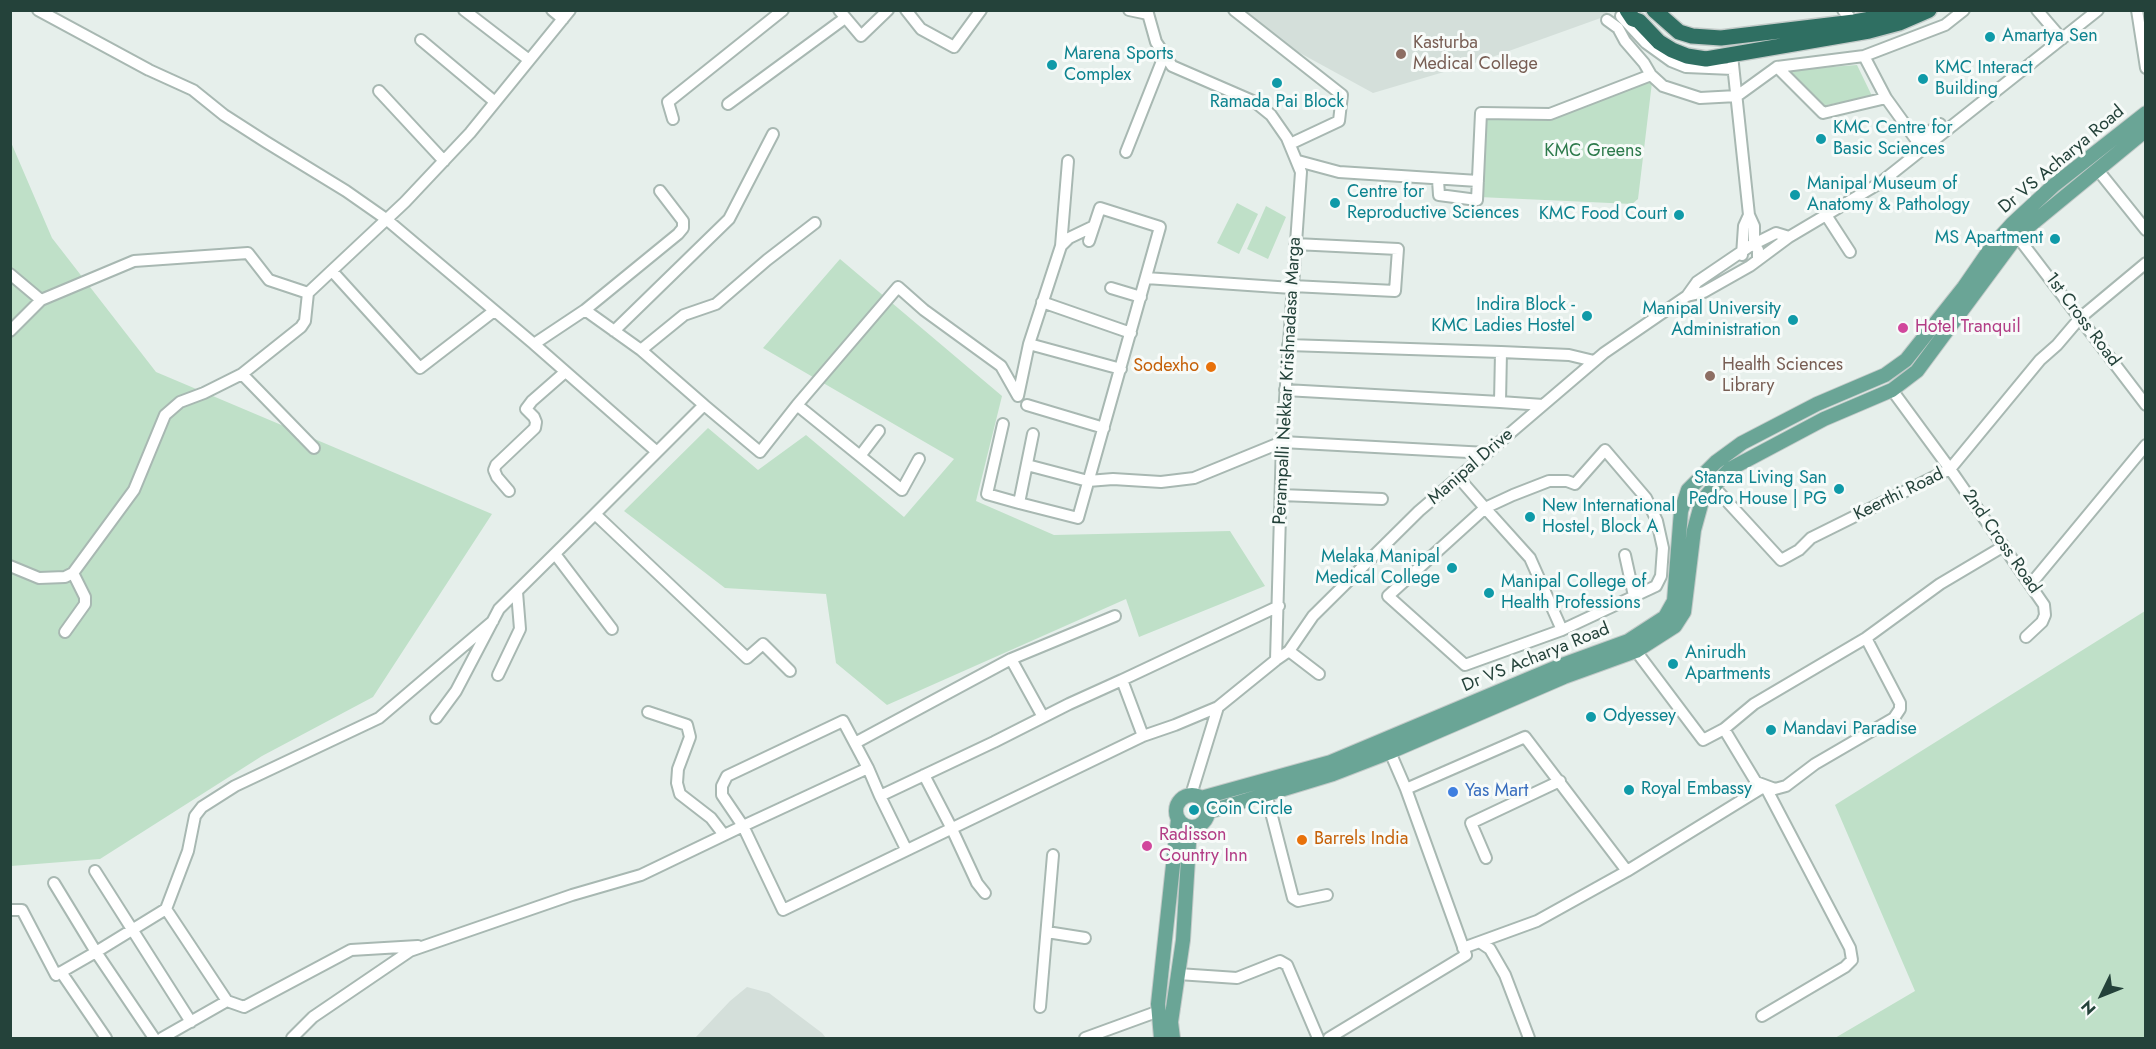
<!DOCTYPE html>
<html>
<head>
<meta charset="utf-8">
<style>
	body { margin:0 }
	#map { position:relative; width:2156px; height:1049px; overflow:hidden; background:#e6efeb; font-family:Jost,sans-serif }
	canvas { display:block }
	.frame { position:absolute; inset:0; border:12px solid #24423a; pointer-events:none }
	.north { position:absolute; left:2072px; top:965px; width:60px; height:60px; -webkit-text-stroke:4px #f7fbf9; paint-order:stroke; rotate:227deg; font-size:16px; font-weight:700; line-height:24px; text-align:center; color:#24423a }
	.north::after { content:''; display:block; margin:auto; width:21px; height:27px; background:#24423a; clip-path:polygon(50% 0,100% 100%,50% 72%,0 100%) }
</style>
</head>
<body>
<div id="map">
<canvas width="2156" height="1049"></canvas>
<div class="frame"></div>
<div class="north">N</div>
</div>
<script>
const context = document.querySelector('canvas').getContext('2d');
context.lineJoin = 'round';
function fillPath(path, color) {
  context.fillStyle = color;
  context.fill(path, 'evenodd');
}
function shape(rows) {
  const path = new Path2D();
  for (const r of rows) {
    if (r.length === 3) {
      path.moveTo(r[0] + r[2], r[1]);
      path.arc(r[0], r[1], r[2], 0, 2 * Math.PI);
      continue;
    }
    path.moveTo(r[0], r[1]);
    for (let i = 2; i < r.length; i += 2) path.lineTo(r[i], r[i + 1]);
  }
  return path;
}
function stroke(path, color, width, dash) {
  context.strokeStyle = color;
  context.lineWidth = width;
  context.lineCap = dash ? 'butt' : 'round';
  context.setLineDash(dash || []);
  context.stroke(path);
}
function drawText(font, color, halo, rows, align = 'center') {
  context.font = font + ' Jost,sans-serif';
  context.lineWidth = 6;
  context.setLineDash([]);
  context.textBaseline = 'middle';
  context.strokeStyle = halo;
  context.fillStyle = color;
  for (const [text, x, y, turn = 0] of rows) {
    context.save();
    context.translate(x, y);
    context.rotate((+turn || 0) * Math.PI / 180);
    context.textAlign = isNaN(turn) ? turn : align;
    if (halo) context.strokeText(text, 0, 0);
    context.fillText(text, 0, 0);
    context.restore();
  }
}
const built = shape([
	[1606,10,1609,15,1481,61,1373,93,1289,47,1243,11],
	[747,987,769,993,822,1033,826,1038,695,1038,730,1001]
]);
const green = shape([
	[1857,65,1872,96,1822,106,1789,70],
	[1653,74,1638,199,1632,204,1479,197,1483,114,1549,115],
	[10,140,52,238,156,372,492,514,373,697,262,756,100,859,11,866],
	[1237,203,1258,214,1239,254,1217,243],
	[1266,206,1286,217,1268,259,1247,249],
	[840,259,1002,396,976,501,1054,535,1230,531,1265,586,1139,637,1126,599,887,705,836,663,826,594,725,588,624,511,708,428,758,470,806,435,904,517,954,459,763,348],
	[2145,611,2145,1038,1835,1038,1915,991,1835,805]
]);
const minor = shape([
	[38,10,149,70,193,90,224,115,266,142,346,191,386,219,534,344,585,310,641,350],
	[464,10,529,60],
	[552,10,563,19],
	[839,10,861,36,888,10],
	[906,10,921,29,954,47,981,10],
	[1129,10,1148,14],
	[1147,10,1156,42,1172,66,1255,102,1271,115,1287,138,1301,172,1282,442,1276,660,1218,707,1191,795],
	[1234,10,1342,95,1339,121,1290,144],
	[1843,10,1854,22],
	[2037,10,2062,39],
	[2137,10,2146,68],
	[1621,16,1646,43,1671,61,1686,67,1733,69],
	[1607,20,1618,28,1625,41,1644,63,1651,75,1663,86,1700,98,1737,96,1777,67,1823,113,1886,98,1917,141,1940,124],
	[421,40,495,102],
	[1732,55,1749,215,1754,226,1754,244,1758,250,1758,260],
	[1864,56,1945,25,1964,10],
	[1777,67,1864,56,1886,98],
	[379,91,444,161],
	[728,104,845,18],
	[673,119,668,102,783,10],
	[1126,152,1164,56],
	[1298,161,1339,172,1478,181],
	[2097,169,2146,230],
	[1438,180,1439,195,1477,200,1481,113,1550,114,1651,75],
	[1826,215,1850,252],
	[2017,236,2146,405],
	[1061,246,1068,161],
	[1742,255,1744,226,1749,215],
	[332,271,420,368,494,311],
	[10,274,41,300],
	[1146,278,1292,288],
	[1292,286,1395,291,1398,249,1295,244],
	[1111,288,1141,297],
	[1687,296,1697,282,1750,246,1776,233,1789,237],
	[1042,302,1131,333],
	[585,310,678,234,683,228,683,221,660,191],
	[10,331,41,300,134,261,248,253,269,280,308,293],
	[614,331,729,219,773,134],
	[534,344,657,452],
	[1029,344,1121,369],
	[1501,352,1569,355,1594,361],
	[242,374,314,448],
	[1285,390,1500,402,1501,352,1288,345],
	[1892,390,1950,469,2044,605,2045,615,2042,622,2026,637],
	[1018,396,1029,344,1061,246,1069,238,1092,227],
	[1500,402,1543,405],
	[704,405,760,452,797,405,902,490,919,459],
	[797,405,898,287,924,310,1001,366,1018,396],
	[1027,405,1104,428],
	[1003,424,987,494,1019,503],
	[1033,434,1019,503,1078,518,1160,227,1100,208,1089,241],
	[860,456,879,431],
	[1027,465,1088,481,1113,479,1161,482,1194,478,1282,442,1487,453],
	[1458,477,1485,508,1530,558,1562,630,1656,586,1661,576,1663,548,1657,521,1646,498,1605,450,1575,484,1567,481,1549,481,1513,495,1485,508,1388,596,1465,665,1562,630],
	[1714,487,1781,560,1799,550,1811,538,1950,469,2040,360,2057,345,2080,318,2146,263],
	[509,491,497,477,494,470,496,465,535,428,536,422,534,417,526,409,532,401,564,373],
	[1281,495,1382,499],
	[555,554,612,629],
	[1625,555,1634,596],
	[10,566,39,578,65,577,73,573,134,490,165,415,180,402,204,393,242,374,301,327,305,321,308,293,405,202,470,133,570,10],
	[2030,585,2146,445],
	[65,632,85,604,85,597,73,573],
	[1289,651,1319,674],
	[1636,651,1703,740,1724,729,1754,704,1866,638,1940,584,2004,546],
	[1276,660,1289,651,1313,616,1419,511,1604,353,1687,296,1704,292,1750,266,1789,237,1880,183,2098,10],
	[790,671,763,644,747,658,595,514,704,405,641,350,684,315,716,304,767,260,815,223],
	[498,675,520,629,517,592],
	[1122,680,1279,606],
	[648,712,687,725,690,737,678,769,677,783,680,794,711,818,724,835],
	[1043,717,1011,659,1115,616],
	[436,718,456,691,499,609,595,514],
	[1724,729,1756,782,1775,789,1786,786,1815,764,1894,718,1900,709,1900,703,1866,638],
	[855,743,1011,659],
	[868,768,880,796,994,742,1069,704,1122,680,1143,736],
	[924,775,951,827,977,883,985,893],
	[1406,789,1525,737,1627,871,1537,921,1463,948],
	[1266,793,1293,898,1298,901,1327,895],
	[880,796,906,849],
	[1486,858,1471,823,1560,781],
	[95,871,191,1022],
	[1627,871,1765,786,1850,948,1852,960,1845,967,1762,1016],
	[10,910,22,910,56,975,96,952,54,883],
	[1047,932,1085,938],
	[1481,943,1490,949,1505,975,1529,1038],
	[418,946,351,950,244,1007,227,1001,166,909,188,851,195,816,202,807,235,786,379,718,493,621],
	[61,972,106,1038],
	[1178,974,1237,978,1280,961,1287,965,1318,1038],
	[1040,1007,1053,855],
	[154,1038,96,952,166,909],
	[162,1038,227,1001],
	[292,1038,313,1017,410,951,572,895,641,875,743,826,722,795,722,786,727,776,843,721,868,768,743,826,783,910,1143,736,1175,725,1218,707],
	[1085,1038,1159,1011],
	[1329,1038,1466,955,1406,789,1390,752]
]);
const major = shape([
	[1192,811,16],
	[1201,798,1331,762,1562,665,1628,641,1665,617,1674,601,1681,511,1688,490,1716,462,1742,443,1817,404,1885,375,1906,360,1964,287,1993,245,2012,224,2053,186,2146,113],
	[1208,812,1333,774,1390,752,1564,677,1636,651,1675,626,1684,612,1694,530,1702,501,1723,476,1730,469,1824,419,1892,390,1917,371,2017,236,2146,130],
	[1161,1038,1158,1004,1178,819],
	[1173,1038,1171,1022,1183,940,1190,827]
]);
const highway = shape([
	[1627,10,1633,19,1639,21,1659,42,1672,50,1687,56,1706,59,1869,31,1899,23,1929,10],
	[1654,10,1679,32,1692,36,1721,38,1854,22,1882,17,1901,10]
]);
const markers = [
	[1990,37,6,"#0f9aa8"],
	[1401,54,6,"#8d6e63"],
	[1052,65,6,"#0f9aa8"],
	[1923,79,6,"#0f9aa8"],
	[1277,83,6,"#0f9aa8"],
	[1821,139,6,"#0f9aa8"],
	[1795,195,6,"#0f9aa8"],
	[1335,203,6,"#0f9aa8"],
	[1679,215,6,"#0f9aa8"],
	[2055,239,6,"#0f9aa8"],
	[1587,316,6,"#0f9aa8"],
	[1793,320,6,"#0f9aa8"],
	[1903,328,6,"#d1479c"],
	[1211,367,6,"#e8710a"],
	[1710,376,6,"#8d6e63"],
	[1839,489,6,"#0f9aa8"],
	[1530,517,6,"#0f9aa8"],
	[1452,568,6,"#0f9aa8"],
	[1489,593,6,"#0f9aa8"],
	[1673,664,6,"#0f9aa8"],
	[1591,717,6,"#0f9aa8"],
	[1771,730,6,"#0f9aa8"],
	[1629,790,6,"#0f9aa8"],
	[1453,792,6,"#3f7fe0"],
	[1194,810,6,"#0f9aa8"],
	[1302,840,6,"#e8710a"],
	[1147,846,6,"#d1479c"]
];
const cultureNames = [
	["Amartya Sen",2002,37],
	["Marena Sports",1064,55],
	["Complex",1064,76],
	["KMC Interact",1935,69],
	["Building",1935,90],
	["Ramada Pai Block",1277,103,"center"],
	["KMC Centre for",1833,129],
	["Basic Sciences",1833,150],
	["Manipal Museum of",1807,185],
	["Anatomy & Pathology",1807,206],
	["Centre for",1347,193],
	["Reproductive Sciences",1347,214],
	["KMC Food Court",1667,215,"right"],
	["MS Apartment",2043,239,"right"],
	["Indira Block -",1575,306,"right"],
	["KMC Ladies Hostel",1575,327,"right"],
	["Manipal University",1781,310,"right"],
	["Administration",1781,331,"right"],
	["Stanza Living San",1827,479,"right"],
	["Pedro House | PG",1827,500,"right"],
	["New International",1542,507],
	["Hostel, Block A",1542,528],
	["Melaka Manipal",1440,558,"right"],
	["Medical College",1440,579,"right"],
	["Manipal College of",1501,583],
	["Health Professions",1501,604],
	["Anirudh",1685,654],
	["Apartments",1685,675],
	["Odyessey",1603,717],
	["Mandavi Paradise",1783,730],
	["Royal Embassy",1641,790],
	["Coin Circle",1206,810]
];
const educationNames = [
	["Kasturba",1413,44],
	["Medical College",1413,65],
	["Health Sciences",1722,366],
	["Library",1722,387]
];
const parkNames = [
	["KMC Greens",1593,152]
];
const streetNames = [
	["Dr VS Acharya Road",2062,160,-40],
	["1st Cross Road",2082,320,53],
	["Perampalli Nekkar Krishnadasa Marga",1288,381,-87],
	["Manipal Drive",1471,467,-41],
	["Keerthi Road",1899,495,-26],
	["2nd Cross Road",2001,542,55],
	["Dr VS Acharya Road",1536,658,-22]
];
const hotelNames = [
	["Hotel Tranquil",1915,328],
	["Radisson",1159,836],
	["Country Inn",1159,857]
];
const foodNames = [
	["Sodexho",1199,367],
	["Barrels India",1314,840,"left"]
];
const shopNames = [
	["Yas Mart",1465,792]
];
fillPath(built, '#d4dfda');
fillPath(green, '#bfe0c8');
stroke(minor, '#a8b8b2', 14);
stroke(major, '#c2cac8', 16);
stroke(highway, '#c2cac8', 18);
stroke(minor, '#fff', 10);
stroke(major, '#6aa596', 14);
stroke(highway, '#2f6f62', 15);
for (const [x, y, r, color] of markers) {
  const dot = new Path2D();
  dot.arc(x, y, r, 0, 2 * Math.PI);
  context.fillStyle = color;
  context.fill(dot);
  stroke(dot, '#f7fbf9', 2);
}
drawText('18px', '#0d838f', '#f7fbf9', cultureNames, 'left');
drawText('18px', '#785e54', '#f7fbf9', educationNames, 'left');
drawText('18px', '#2d7a4b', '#f7fbf9', parkNames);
drawText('18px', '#24423a', '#f7fbf9', streetNames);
drawText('18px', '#b23c85', '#f7fbf9', hotelNames, 'left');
drawText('18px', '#c56008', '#f7fbf9', foodNames, 'right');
drawText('18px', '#366cbe', '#f7fbf9', shopNames, 'left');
</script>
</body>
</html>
